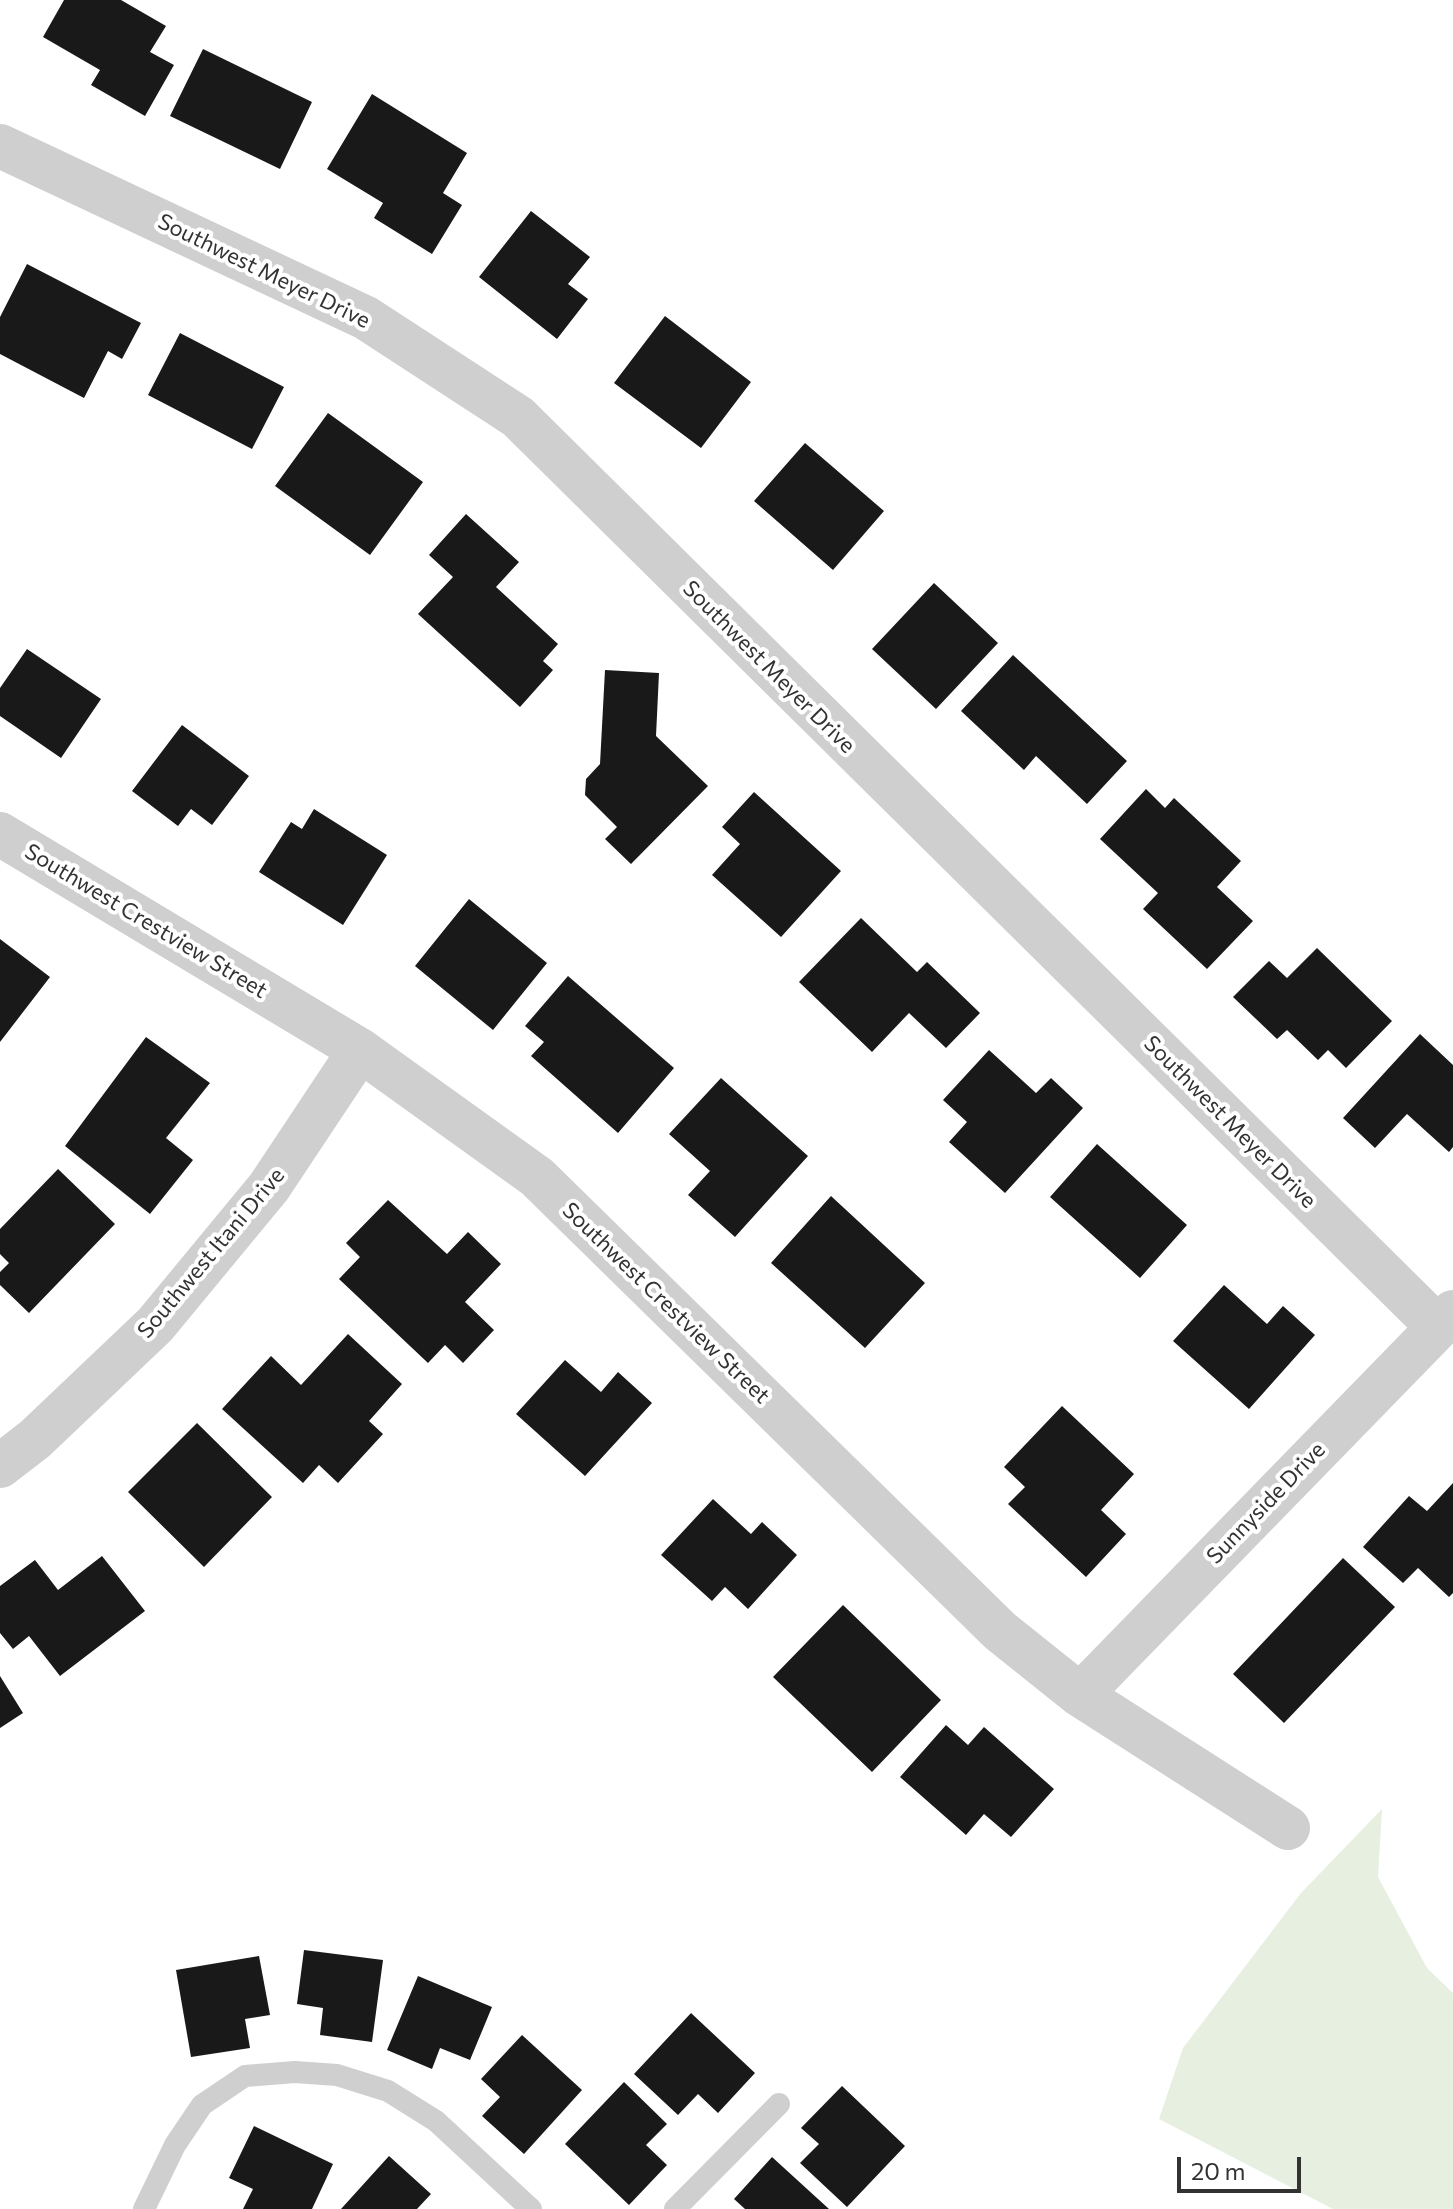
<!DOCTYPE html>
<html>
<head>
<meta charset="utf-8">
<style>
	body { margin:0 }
	#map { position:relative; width:1453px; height:2209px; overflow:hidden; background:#fff; font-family:Commissioner,sans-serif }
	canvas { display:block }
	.scale { position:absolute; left:1177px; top:2157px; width:124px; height:36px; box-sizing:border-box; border:4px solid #323232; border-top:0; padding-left:10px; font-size:24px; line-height:28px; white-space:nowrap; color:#323232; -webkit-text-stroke:6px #fff; paint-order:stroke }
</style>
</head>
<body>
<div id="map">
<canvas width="1453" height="2209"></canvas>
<div class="scale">20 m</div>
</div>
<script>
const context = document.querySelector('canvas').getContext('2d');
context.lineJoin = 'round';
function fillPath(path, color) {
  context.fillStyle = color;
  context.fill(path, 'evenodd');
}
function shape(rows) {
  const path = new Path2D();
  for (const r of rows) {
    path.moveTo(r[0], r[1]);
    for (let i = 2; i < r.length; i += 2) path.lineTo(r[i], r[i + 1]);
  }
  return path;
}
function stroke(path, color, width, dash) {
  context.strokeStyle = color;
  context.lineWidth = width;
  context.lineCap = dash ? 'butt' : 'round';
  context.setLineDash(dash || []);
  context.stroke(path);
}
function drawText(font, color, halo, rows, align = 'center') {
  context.font = font + ' Commissioner,sans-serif';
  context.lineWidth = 8;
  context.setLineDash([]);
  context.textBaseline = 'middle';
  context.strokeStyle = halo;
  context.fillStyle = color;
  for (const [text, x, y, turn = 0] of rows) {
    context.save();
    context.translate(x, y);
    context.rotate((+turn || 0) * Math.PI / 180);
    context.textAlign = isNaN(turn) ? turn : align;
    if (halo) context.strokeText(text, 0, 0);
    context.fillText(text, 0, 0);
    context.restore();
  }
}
const green = shape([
	[1382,1809,1378,1877,1427,1968,1453,1993,1453,2209,1333,2209,1159,2119,1183,2048,1301,1893]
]);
const building = shape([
	[64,0,121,0,166,26,150,52,174,65,145,116,91,85,100,70,43,37],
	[203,49,312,102,280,169,170,116],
	[372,94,467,153,443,193,462,205,432,254,374,218,383,203,327,169],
	[531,211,590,257,568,284,588,299,557,339,479,277],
	[27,264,141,323,122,359,108,351,84,398,0,354,0,317],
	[665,316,751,382,701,448,614,383],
	[180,333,284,387,252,449,148,395],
	[328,413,423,482,370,555,275,486],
	[805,443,884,511,833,570,754,501],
	[466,514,519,562,496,587,558,644,543,661,553,670,520,707,418,614,453,577,429,555],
	[934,583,998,643,936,709,872,649],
	[27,649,101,699,61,758,0,716,0,688],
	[1013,655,1127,761,1087,804,1036,756,1024,770,961,711],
	[605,670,659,673,656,736,708,786,631,864,605,839,617,827,585,795,586,779,600,764],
	[182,725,249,776,212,825,191,809,178,826,132,791],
	[1146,789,1165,808,1174,798,1241,861,1217,887,1253,921,1207,969,1143,909,1158,893,1100,839],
	[754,792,841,871,781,937,712,875,740,844,722,827],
	[314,809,387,855,343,925,259,872,291,822,302,829],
	[469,899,547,963,493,1030,415,966],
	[861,918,917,972,927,962,980,1013,946,1048,909,1013,872,1052,799,982],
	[0,939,50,977,0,1042],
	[1317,948,1392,1021,1346,1068,1328,1050,1318,1060,1287,1030,1277,1039,1233,997,1269,961,1287,978],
	[568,976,674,1068,618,1133,531,1056,544,1042,525,1026],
	[1420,1034,1453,1065,1453,1147,1449,1152,1407,1114,1375,1148,1343,1118],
	[146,1037,210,1083,166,1138,193,1160,150,1214,65,1146],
	[989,1050,1036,1093,1051,1078,1083,1108,1005,1193,949,1142,967,1122,943,1100],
	[721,1078,808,1156,735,1237,688,1195,710,1171,669,1134],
	[1097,1144,1187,1225,1140,1278,1050,1197],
	[58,1169,115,1224,29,1313,0,1285,0,1272,9,1263,0,1254,0,1229],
	[831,1196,925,1283,865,1348,771,1263],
	[388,1200,447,1254,468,1232,501,1264,465,1302,494,1330,463,1363,445,1345,428,1363,339,1279,360,1257,346,1243],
	[1224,1285,1267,1324,1283,1306,1315,1335,1249,1409,1173,1341],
	[348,1334,402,1384,369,1421,383,1434,338,1483,319,1465,303,1483,222,1409,271,1356,301,1385],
	[565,1360,601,1392,618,1372,652,1403,585,1476,516,1414],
	[1062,1406,1134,1474,1101,1510,1126,1534,1086,1577,1008,1504,1025,1487,1004,1467],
	[197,1423,272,1497,204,1567,128,1492],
	[1453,1483,1453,1593,1449,1597,1418,1568,1403,1583,1363,1547,1409,1496,1427,1511],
	[713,1499,751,1534,762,1522,797,1555,748,1609,725,1587,712,1601,661,1555],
	[102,1556,145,1611,60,1676,29,1636,13,1649,0,1633,0,1586,35,1560,58,1590],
	[1343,1558,1395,1607,1284,1723,1233,1674],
	[843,1605,941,1700,872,1772,773,1677],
	[0,1676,23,1713,0,1728],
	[946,1725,968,1745,984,1727,1054,1789,1011,1837,984,1814,966,1835,900,1777],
	[304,1950,383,1960,372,2042,320,2035,323,2008,297,2004],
	[259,1956,270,2015,245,2019,250,2048,191,2057,176,1970],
	[418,1976,492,2007,470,2060,440,2048,432,2069,387,2050],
	[691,2013,755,2073,718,2113,698,2094,678,2115,634,2074],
	[522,2035,582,2090,524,2154,482,2116,500,2097,481,2079],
	[624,2082,667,2124,646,2145,667,2165,629,2205,565,2144],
	[842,2086,905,2146,847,2207,800,2163,819,2144,801,2128],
	[254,2126,333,2164,312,2209,243,2209,253,2189,229,2178],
	[389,2156,431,2194,417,2209,341,2209],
	[772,2157,829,2209,745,2209,734,2199]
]);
const lane = shape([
	[144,2209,175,2145,202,2105,245,2076,295,2072,337,2075,388,2091,436,2121,531,2209],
	[675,2209,779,2104]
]);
const street = shape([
	[0,146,366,318,518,417,1438,1327],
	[0,834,360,1050,537,1177,1000,1631,1080,1695,1288,1828],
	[0,1466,35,1439,155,1325,269,1187,360,1050],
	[1080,1695,1453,1312]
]);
const streetNames = [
	["Southwest Meyer Drive",264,271,26],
	["Southwest Meyer Drive",769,667,45],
	["Southwest Crestview Street",146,921,31],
	["Southwest Meyer Drive",1230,1122,45],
	["Southwest Itani Drive",211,1253,-50],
	["Southwest Crestview Street",666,1303,44],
	["Sunnyside Drive",1266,1503,-46]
];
fillPath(green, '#e6efe0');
fillPath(building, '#191919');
stroke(lane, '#cfcfcf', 22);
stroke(street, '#cfcfcf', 44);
drawText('22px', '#323232', '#fff', streetNames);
</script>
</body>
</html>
